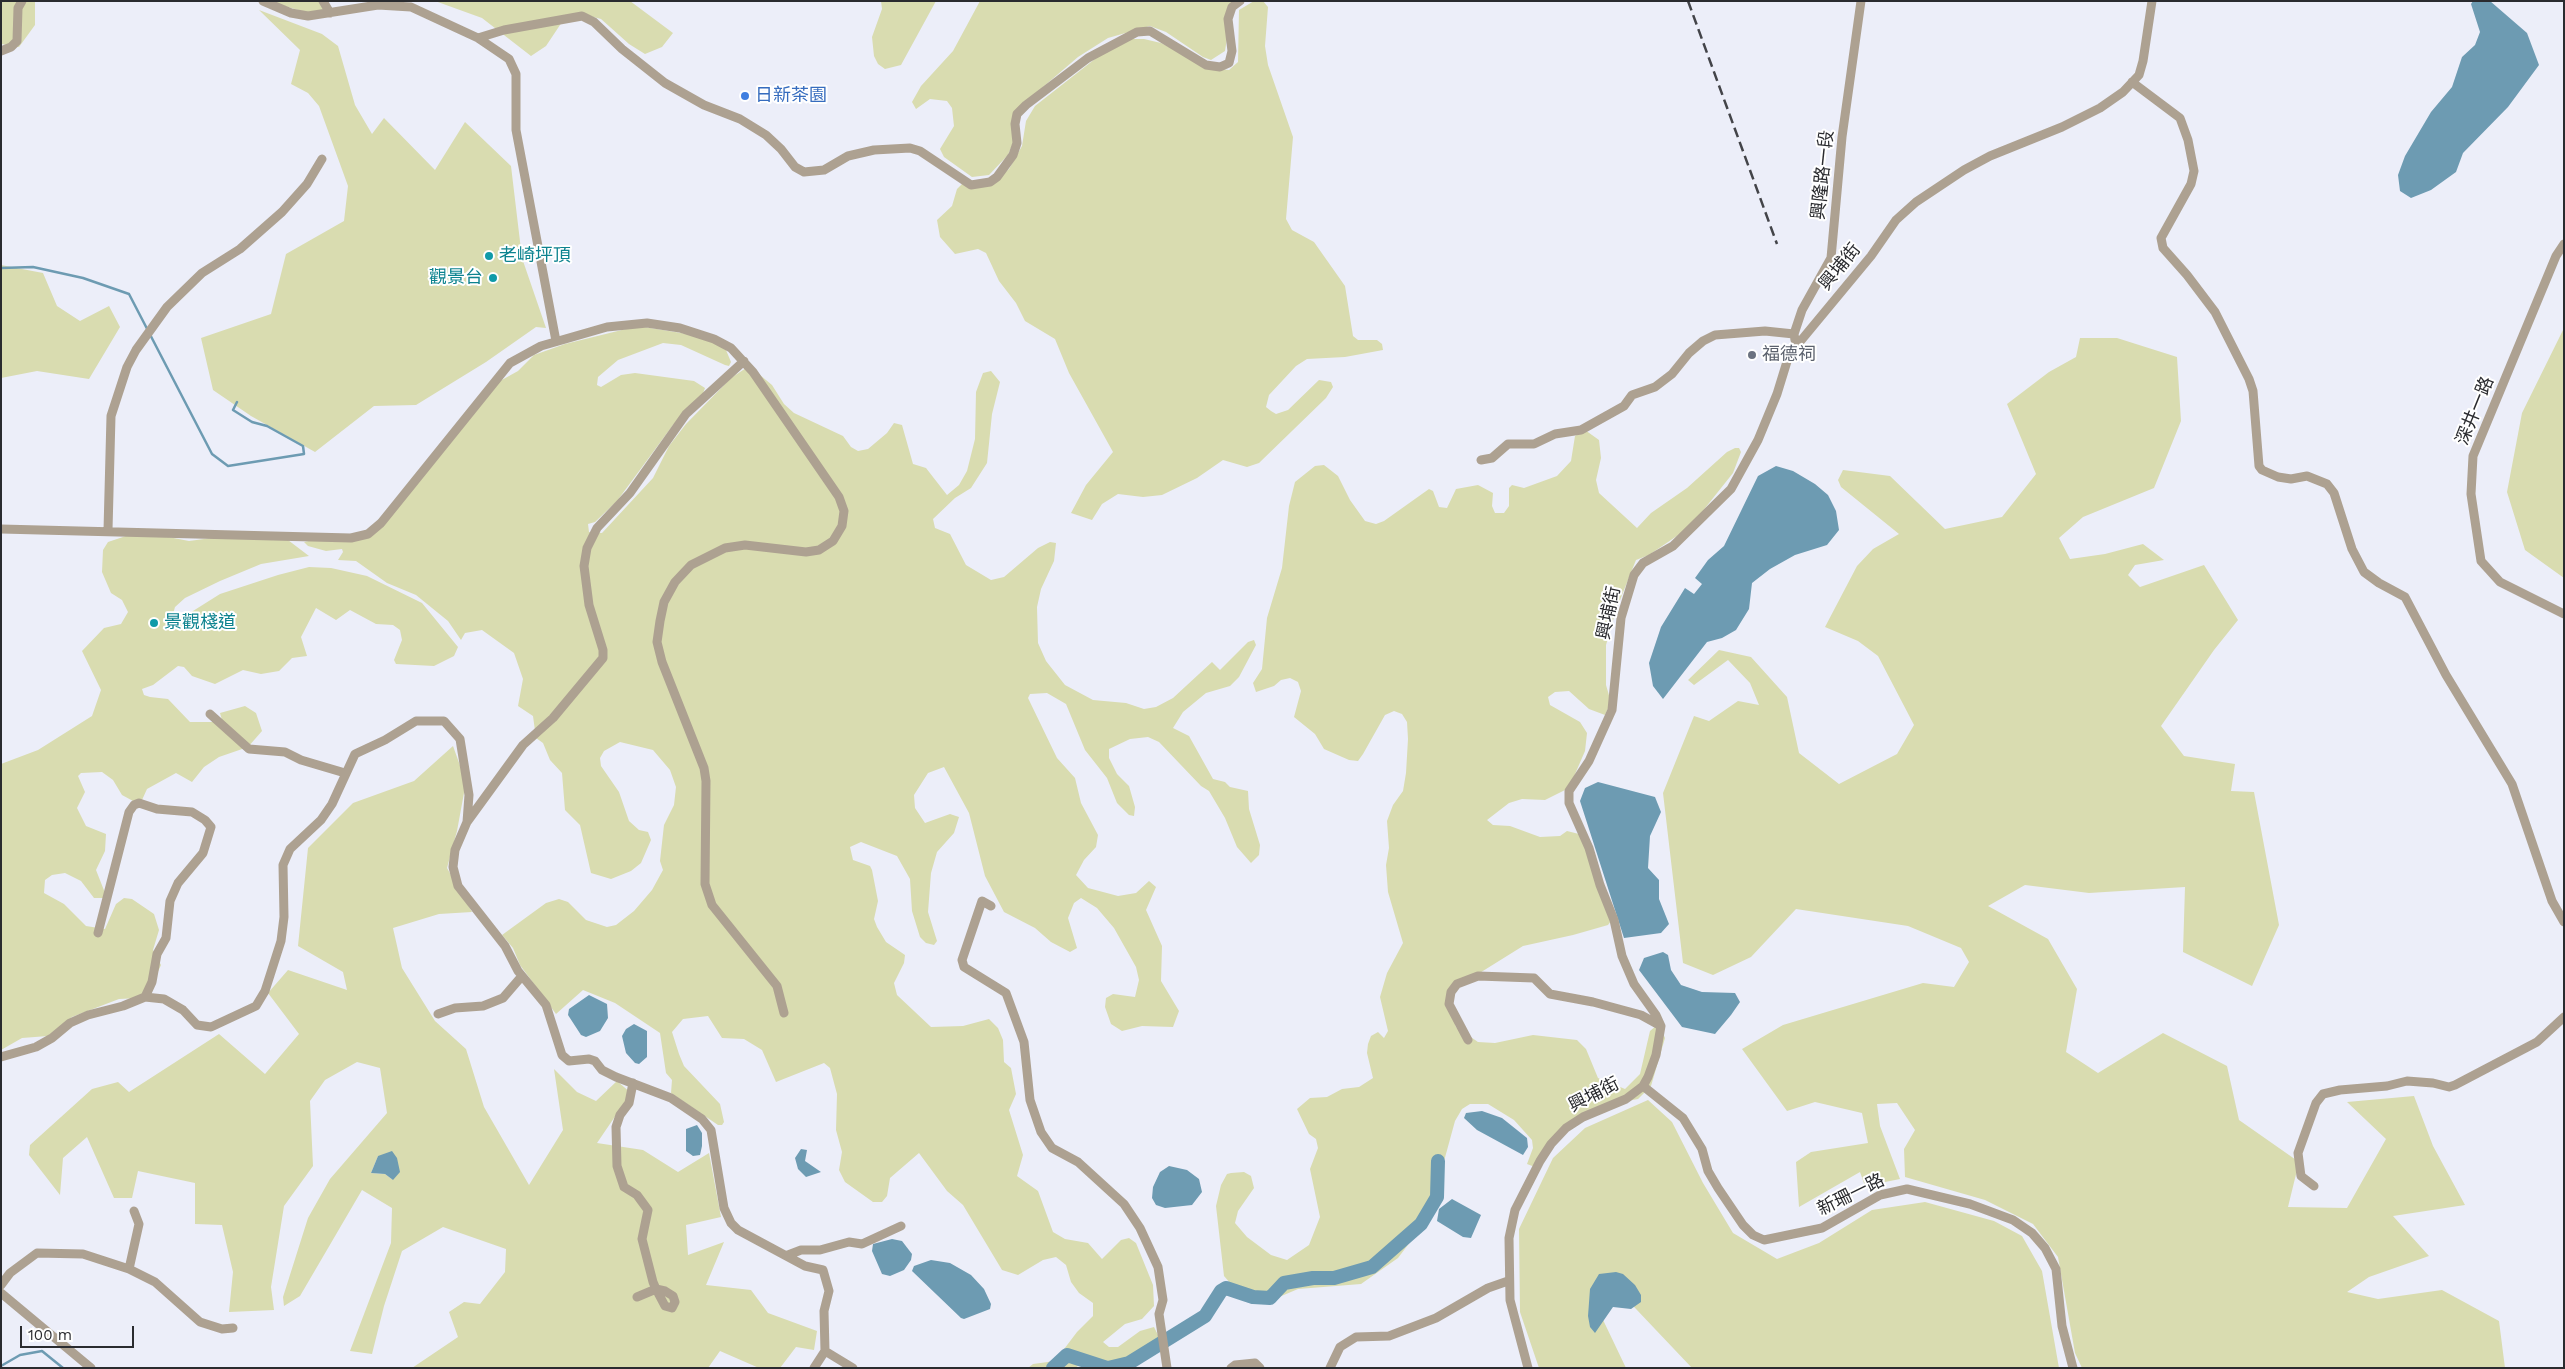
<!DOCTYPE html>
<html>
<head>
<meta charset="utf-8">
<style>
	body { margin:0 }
	#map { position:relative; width:2565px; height:1369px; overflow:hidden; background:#eceef9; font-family:"Work Sans",sans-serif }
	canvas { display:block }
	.frame { position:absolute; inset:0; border:2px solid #2a2b2f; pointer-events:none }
	.scale { position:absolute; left:20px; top:1326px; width:114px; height:22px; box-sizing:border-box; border:2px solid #2a2b2f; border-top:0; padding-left:6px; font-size:15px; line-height:18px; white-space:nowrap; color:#2a2b2f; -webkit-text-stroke:4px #fff; paint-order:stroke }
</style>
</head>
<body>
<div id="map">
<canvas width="2565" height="1369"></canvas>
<div class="frame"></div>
<div class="scale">100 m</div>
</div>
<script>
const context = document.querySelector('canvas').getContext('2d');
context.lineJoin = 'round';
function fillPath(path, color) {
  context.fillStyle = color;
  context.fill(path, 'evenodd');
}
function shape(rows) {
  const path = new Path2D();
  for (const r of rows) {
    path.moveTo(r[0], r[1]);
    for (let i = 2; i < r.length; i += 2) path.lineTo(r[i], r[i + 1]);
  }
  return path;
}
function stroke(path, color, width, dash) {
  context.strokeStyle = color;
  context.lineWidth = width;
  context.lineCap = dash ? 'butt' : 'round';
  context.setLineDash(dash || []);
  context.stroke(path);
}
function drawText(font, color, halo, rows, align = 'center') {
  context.font = font + ' "Work Sans","Noto Sans TC",sans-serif';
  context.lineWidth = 4;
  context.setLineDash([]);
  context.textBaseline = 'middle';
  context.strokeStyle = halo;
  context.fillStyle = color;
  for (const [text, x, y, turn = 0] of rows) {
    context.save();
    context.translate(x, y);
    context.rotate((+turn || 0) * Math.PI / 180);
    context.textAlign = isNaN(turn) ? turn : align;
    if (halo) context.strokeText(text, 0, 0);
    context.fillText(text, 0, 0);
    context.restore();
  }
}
const green = shape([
	[1,1,35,2,35,25,19,47,1,44],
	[267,1,320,1,324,11,319,16],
	[435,1,630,1,673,33,662,47,645,54,629,44,601,19,578,13,566,16,546,46,531,56,482,18],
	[881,1,936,1,901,65,885,69,878,64,874,56,872,37,882,9],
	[980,1,1233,1,1225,51,1211,60,1203,57,1166,32,1150,26,1108,38,1078,57,1036,93,1016,121,1015,138,1008,155,989,175,972,177,944,157,940,149,954,126,952,108,947,101,930,99,916,109,912,102,921,86,953,51],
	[1254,1,1263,1,1268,7,1265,46,1268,65,1293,137,1286,219,1292,230,1314,242,1345,286,1353,336,1358,340,1377,340,1382,344,1383,350,1345,357,1307,359,1296,366,1269,395,1266,407,1271,411,1276,414,1288,410,1319,380,1331,382,1333,387,1326,398,1259,463,1247,467,1223,460,1197,478,1162,495,1143,497,1118,494,1102,504,1092,520,1071,513,1086,485,1113,452,1069,373,1055,339,1025,321,1016,303,999,281,986,253,978,249,955,254,940,237,937,220,952,206,957,189,963,183,993,182,1009,169,1022,146,1026,121,1035,106,1100,55,1131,39,1144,39,1161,43,1212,68,1229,70,1238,62,1239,10],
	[259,10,322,34,338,46,355,105,372,134,384,118,435,170,465,122,511,166,522,258,546,328,536,327,486,362,416,405,374,406,315,452,251,416,213,390,201,338,271,314,286,254,344,221,348,186,319,106,308,93,291,84,300,50],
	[1,265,43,273,57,306,80,321,109,306,120,327,89,379,37,371,1,378],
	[638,326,706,337,726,350,731,362,729,366,725,365,681,345,663,343,618,360,598,377,597,385,601,387,621,375,635,373,694,381,705,388,702,396,673,425,617,501,595,522,588,524,589,532,602,533,653,478,669,446,686,424,731,378,746,368,754,370,772,385,784,404,794,413,843,436,851,447,858,451,868,449,887,433,894,423,902,425,913,464,926,468,947,495,959,485,967,471,975,439,976,392,983,373,991,371,1000,382,992,414,987,463,971,488,955,498,933,519,935,528,950,534,966,565,991,580,1004,577,1038,548,1050,542,1056,543,1054,561,1041,589,1037,607,1038,643,1046,661,1065,685,1093,700,1126,703,1144,709,1156,707,1173,698,1212,662,1220,670,1248,642,1254,640,1256,645,1239,677,1230,686,1206,693,1183,712,1173,728,1189,736,1213,779,1225,782,1230,787,1248,791,1249,809,1260,845,1259,855,1251,863,1237,847,1225,818,1209,791,1201,786,1159,742,1148,737,1130,739,1109,749,1109,758,1117,774,1129,786,1135,807,1134,816,1129,815,1117,803,1107,778,1085,750,1066,704,1047,693,1030,694,1028,698,1057,758,1075,778,1081,803,1098,835,1096,847,1084,860,1076,875,1088,888,1118,896,1136,893,1149,881,1156,887,1146,910,1162,946,1161,981,1179,1011,1173,1027,1142,1026,1122,1031,1111,1024,1105,1007,1106,998,1113,994,1135,997,1139,980,1136,967,1114,928,1097,908,1081,898,1074,903,1068,918,1077,948,1070,952,1051,942,1035,928,1004,912,985,876,969,813,944,767,928,773,914,795,915,808,925,823,950,814,959,817,954,833,937,852,931,873,928,912,937,941,934,945,926,943,920,937,912,911,910,879,897,856,861,842,850,847,853,860,870,866,872,870,878,901,874,919,877,927,886,942,905,955,904,963,894,983,897,995,931,1027,963,1026,989,1019,998,1028,1003,1040,1004,1062,1011,1068,1016,1094,1009,1110,1023,1155,1017,1176,1038,1191,1053,1232,1065,1239,1088,1243,1102,1259,1121,1240,1129,1238,1136,1243,1153,1285,1154,1306,1142,1319,1125,1324,1103,1342,1109,1347,1118,1347,1140,1331,1154,1327,1160,1339,1149,1351,1118,1368,1103,1368,1088,1359,1075,1368,1028,1368,1033,1364,1055,1361,1077,1332,1093,1316,1093,1303,1079,1293,1071,1282,1066,1265,1056,1257,1043,1260,1018,1275,1002,1270,963,1205,947,1191,919,1153,890,1178,887,1196,882,1202,873,1202,845,1182,839,1170,842,1152,836,1130,837,1094,830,1068,824,1063,776,1082,762,1050,744,1039,722,1038,708,1016,683,1019,672,1032,679,1054,684,1066,720,1104,724,1122,722,1125,718,1125,671,1093,672,1080,666,1073,660,1033,615,1003,583,990,556,1014,520,965,513,948,502,935,546,903,559,899,568,902,586,920,607,927,616,925,634,911,652,890,663,870,660,861,664,825,674,805,676,787,670,770,653,750,620,742,604,751,600,758,601,766,619,792,629,821,639,830,648,832,651,840,641,863,631,871,611,879,591,873,580,825,565,810,562,773,550,760,543,743,536,738,533,716,518,706,523,679,514,653,482,630,465,633,461,640,448,621,416,595,387,583,356,561,338,560,343,552,342,549,326,551,308,546,304,542,332,536,352,538,377,528,500,381,518,371,534,355,565,344],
	[2564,328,2564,578,2525,550,2507,492,2522,413],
	[2080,338,2117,338,2177,357,2181,421,2154,488,2083,517,2059,538,2070,559,2105,554,2143,544,2164,560,2135,565,2128,575,2140,587,2204,565,2238,620,2214,650,2161,726,2184,756,2235,764,2231,791,2254,792,2279,925,2252,986,2183,952,2185,887,2089,893,2025,885,1988,906,2048,939,2077,989,2066,1052,2098,1073,2163,1033,2227,1066,2239,1120,2299,1162,2288,1207,2347,1208,2386,1139,2347,1102,2414,1096,2433,1146,2465,1205,2393,1216,2429,1256,2369,1277,2347,1292,2378,1299,2442,1290,2499,1321,2505,1368,2082,1368,2075,1353,2058,1257,2033,1224,1985,1200,1905,1177,1904,1149,1915,1130,1897,1103,1877,1104,1880,1126,1900,1179,1865,1186,1860,1172,1799,1207,1796,1162,1811,1152,1868,1143,1862,1113,1815,1102,1787,1111,1742,1049,1783,1025,1923,983,1954,987,1969,962,1961,948,1908,926,1796,909,1751,957,1713,975,1683,963,1663,793,1694,716,1709,721,1738,701,1759,705,1750,683,1728,660,1694,685,1688,680,1719,650,1751,657,1787,697,1799,753,1839,784,1897,754,1914,725,1878,656,1858,641,1825,627,1857,566,1873,549,1899,534,1841,487,1838,480,1843,470,1890,476,1945,529,2002,517,2036,474,2007,404,2049,372,2076,357],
	[1585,430,1599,440,1601,458,1596,480,1599,493,1637,528,1651,513,1687,488,1727,452,1735,448,1739,448,1741,452,1733,473,1690,527,1649,555,1636,560,1616,610,1606,645,1606,685,1611,702,1605,715,1589,709,1569,691,1555,692,1548,697,1550,705,1580,722,1587,733,1585,751,1569,788,1545,800,1522,799,1509,803,1487,820,1493,825,1510,826,1540,837,1560,836,1567,831,1579,834,1607,895,1611,921,1608,925,1573,935,1523,946,1462,984,1449,1001,1456,1027,1478,1042,1495,1043,1533,1035,1577,1040,1586,1049,1598,1078,1625,1089,1640,1074,1650,1031,1656,1026,1660,1026,1665,1038,1651,1086,1638,1099,1612,1104,1568,1129,1535,1167,1527,1164,1533,1148,1532,1140,1514,1120,1488,1104,1470,1104,1462,1109,1455,1121,1432,1205,1420,1229,1398,1258,1361,1284,1298,1289,1272,1300,1255,1299,1238,1292,1224,1276,1216,1206,1221,1185,1227,1174,1231,1173,1244,1172,1251,1176,1254,1188,1238,1211,1235,1223,1247,1237,1271,1255,1287,1260,1309,1245,1320,1217,1310,1169,1318,1148,1316,1139,1309,1134,1297,1109,1310,1098,1327,1097,1342,1089,1359,1087,1373,1078,1367,1053,1368,1044,1371,1036,1378,1032,1384,1038,1388,1031,1380,997,1387,973,1403,943,1388,892,1386,865,1389,848,1387,821,1393,805,1403,791,1406,773,1408,739,1407,722,1402,714,1394,711,1385,715,1363,754,1358,761,1349,760,1324,749,1315,734,1294,717,1301,691,1298,682,1290,678,1281,680,1274,686,1256,692,1253,683,1262,669,1267,618,1282,568,1289,506,1295,482,1315,466,1324,465,1338,476,1350,500,1365,521,1376,524,1384,521,1429,489,1433,491,1439,507,1447,508,1456,489,1478,485,1493,493,1492,506,1495,513,1504,513,1509,506,1509,488,1512,485,1524,488,1557,476,1571,461,1575,436],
	[158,535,189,541,234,535,284,537,309,556,261,564,220,581,185,598,175,607,173,614,176,617,185,616,220,594,278,575,309,567,331,568,367,576,422,603,458,647,454,656,434,666,396,664,394,660,402,640,400,630,393,625,376,624,350,610,336,620,316,608,301,637,307,656,292,658,279,671,261,674,243,670,215,684,192,676,184,667,178,666,153,685,142,689,144,695,150,697,168,699,190,722,215,722,222,720,220,713,245,706,256,713,262,731,248,747,219,757,204,767,192,782,176,773,147,789,142,800,133,801,122,795,113,780,102,772,81,773,78,776,85,792,77,808,86,826,106,834,105,851,96,870,107,898,94,898,81,881,65,873,52,875,45,880,44,893,64,904,86,926,105,929,116,904,124,898,132,899,154,914,159,930,153,950,161,965,152,985,140,998,119,999,72,1017,48,1036,22,1038,1,1050,1,764,38,750,92,716,101,690,82,651,104,628,121,624,128,612,122,600,111,593,102,572,103,550,108,542,126,536],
	[453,746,466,782,457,831,447,868,472,912,439,914,393,928,402,968,435,1021,466,1049,484,1107,529,1185,563,1130,554,1069,577,1092,596,1101,617,1081,631,1093,597,1143,643,1150,678,1172,709,1153,721,1217,686,1225,688,1255,724,1242,706,1285,751,1290,768,1313,817,1331,814,1350,796,1347,780,1368,759,1368,720,1351,708,1368,412,1368,458,1337,449,1312,464,1302,480,1304,505,1272,506,1249,443,1227,402,1251,384,1306,372,1354,350,1351,391,1243,392,1208,362,1190,300,1296,284,1306,283,1297,308,1218,330,1179,387,1113,380,1068,357,1062,325,1080,310,1101,313,1166,284,1206,271,1287,274,1310,229,1312,233,1272,222,1225,195,1224,195,1183,138,1171,132,1198,114,1198,87,1137,63,1158,60,1195,29,1155,30,1145,92,1089,118,1082,129,1092,219,1034,265,1074,299,1034,268,993,288,970,347,990,343,972,298,946,308,848,353,803,414,781],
	[378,1156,393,1180,385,1174,371,1173],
	[1648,1100,1672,1122,1703,1183,1733,1233,1777,1259,1819,1243,1872,1210,1925,1202,1994,1221,2022,1236,2042,1271,2059,1368,1692,1368,1618,1290,1594,1301,1626,1368,1539,1368,1520,1312,1519,1229,1553,1158,1585,1128]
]);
const water = shape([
	[2473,1,2490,1,2527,33,2539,65,2508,107,2463,153,2456,172,2431,190,2411,198,2400,191,2398,175,2405,156,2431,112,2452,87,2462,57,2475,45,2480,32,2471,4],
	[1776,466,1793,471,1815,484,1828,495,1836,511,1839,530,1827,545,1795,555,1770,569,1752,583,1749,609,1736,630,1722,638,1707,642,1663,699,1653,686,1649,663,1661,627,1685,588,1694,594,1702,584,1695,578,1708,560,1724,546,1758,476],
	[1598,782,1655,797,1661,812,1650,836,1648,868,1659,880,1659,899,1669,924,1661,933,1624,938,1580,801,1585,788],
	[1663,952,1668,955,1671,970,1681,985,1702,992,1735,993,1740,1002,1731,1015,1715,1034,1682,1027,1639,970,1644,958],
	[589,995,607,1004,608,1018,600,1031,586,1037,581,1035,568,1015,569,1009],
	[634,1024,647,1031,647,1057,639,1064,635,1063,626,1053,622,1036,626,1029],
	[1482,1111,1502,1118,1527,1138,1528,1147,1523,1155,1477,1130,1464,1118,1466,1113],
	[697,1125,702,1133,702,1146,700,1155,693,1156,686,1151,686,1129],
	[801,1149,807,1150,805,1161,821,1172,806,1177,798,1169,795,1158],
	[392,1151,397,1158,400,1172,393,1180,385,1174,371,1173,378,1156],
	[1169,1166,1187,1170,1199,1179,1202,1192,1192,1205,1165,1208,1156,1205,1152,1198,1153,1187,1160,1172],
	[1452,1199,1481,1215,1471,1238,1463,1237,1437,1221,1439,1209],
	[892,1239,902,1241,912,1254,911,1260,904,1270,890,1276,882,1274,872,1251,873,1244],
	[931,1260,950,1263,971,1275,984,1289,991,1304,990,1309,964,1319,961,1318,912,1271,914,1266],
	[1616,1272,1623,1274,1635,1285,1641,1295,1641,1302,1631,1309,1613,1307,1595,1333,1590,1327,1588,1316,1590,1289,1599,1274]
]);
const stream = shape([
	[1,268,33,267,83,278,129,294,212,454,228,466,304,454,303,446,267,426,252,422,233,410,237,402],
	[1,1366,20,1355,42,1351,63,1368]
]);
const river = shape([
	[1053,1368,1067,1355,1107,1368],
	[1108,1368,1129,1363,1205,1316,1221,1291,1226,1288,1253,1297,1270,1298,1284,1283,1313,1278,1334,1278,1372,1267,1421,1224,1437,1197,1438,1161]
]);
const minor = shape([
	[263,1,291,13,308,16,378,5,411,7,478,38,509,59,516,74,516,130,556,341],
	[323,1,330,13],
	[478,38,504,30,582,16,594,22,622,49,665,83,704,105,740,119,766,135,781,149,795,167,804,172,824,170,848,156,874,150,910,148,920,151,971,185,990,182,997,177,1013,155,1017,143,1015,124,1017,114,1026,105,1088,58,1137,32,1150,31,1206,65,1220,67,1229,63,1232,51,1228,19,1232,7,1240,1],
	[1,51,11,47,17,41,18,8,22,1],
	[2132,82,2180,118,2188,140,2194,171,2191,184,2161,238,2163,248,2187,275,2215,312,2249,379,2253,391,2259,466,2262,470,2278,477,2291,479,2307,476,2327,484,2334,493,2352,549,2364,572,2379,583,2405,597,2446,675,2512,784,2552,901,2564,922],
	[2564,244,2556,256,2473,456,2471,494,2481,561,2500,582,2564,614],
	[1795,340,1794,334,1802,310,1831,258,1842,137,1861,1],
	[1481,460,1492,458,1508,444,1534,444,1555,434,1581,430,1624,406,1632,395,1655,387,1672,374,1689,353,1703,341,1715,335,1765,331,1794,334],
	[1,529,351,538,368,534,381,523,510,363,541,346,607,327,647,323,680,328,714,339,731,348,753,372,839,497,844,511,842,526,833,541,819,550,806,552,745,545,725,548,691,565,675,582,664,602,660,621,657,642,662,662,704,768,706,781,705,884,712,905,777,986,784,1013],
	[108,530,111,416,127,367,136,350,167,307,202,273,240,249,282,212,307,184,322,159],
	[210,714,249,749,285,752,301,760,345,773],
	[467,822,523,745,553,718,603,658,603,650,589,605,584,566,587,548,597,528,630,493,686,414,744,361],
	[991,906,982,901,962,960,964,967,1006,993,1024,1042,1030,1100,1041,1132,1052,1148,1078,1162,1124,1204,1140,1228,1158,1267,1163,1300,1159,1314,1167,1368],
	[98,933,129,812,134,805,139,803,157,809,192,812,205,820,211,827,203,853,178,883,170,901,166,938,157,954,152,982,145,997],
	[438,1014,455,1008,483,1006,503,998,522,976],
	[1468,1040,1449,1004,1451,992,1457,984,1478,976,1534,978,1550,994,1593,1002,1641,1015,1661,1026],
	[1,1057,36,1047,52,1038,70,1023,88,1015,123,1006,145,997,164,999,183,1010,197,1025,211,1027,256,1006,265,991,281,941,284,917,283,865,290,849,321,820,332,804,355,754,385,740,416,721,444,721,460,739,469,795,467,822,455,850,453,867,458,886,505,946,518,971,546,1005,562,1055,569,1061,589,1059,595,1061,602,1070,616,1077,671,1098,702,1119,711,1130,724,1208,731,1223,738,1230,805,1266,823,1270,829,1291,824,1311,825,1351,814,1368],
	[633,1083,629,1103,620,1115,616,1127,617,1166,624,1187,637,1195,648,1210,642,1239,653,1282,656,1289,665,1306,672,1308,675,1302,673,1296,665,1291,656,1289,637,1297],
	[1643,1086,1683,1118,1702,1149,1708,1171,1718,1188,1743,1225,1753,1235,1764,1240,1822,1228,1880,1195,1907,1189,1970,1204,2013,1220,2032,1233,2045,1248,2056,1269,2062,1326,2073,1368],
	[2314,1186,2301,1176,2298,1153,2316,1103,2323,1094,2340,1090,2387,1086,2407,1081,2433,1083,2449,1087,2455,1085,2537,1042,2564,1017],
	[788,1255,801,1250,820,1250,849,1242,862,1244,901,1226],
	[129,1269,139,1224,134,1211],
	[1,1285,10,1273,37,1253,83,1254,129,1269,155,1282,200,1322,222,1329,233,1328],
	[1,1293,91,1368],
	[825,1351,853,1368],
	[1231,1368,1235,1365,1255,1363,1260,1368],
	[1330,1368,1340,1347,1356,1337,1389,1336,1436,1318,1488,1288,1508,1281],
	[1528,1368,1510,1300,1509,1238,1515,1210,1540,1161,1551,1144,1566,1128,1583,1117,1626,1099,1643,1086,1648,1077,1656,1055,1661,1026,1656,1015,1634,984,1622,956,1614,920,1600,885,1589,848,1569,803,1569,791,1589,761,1612,710,1621,618,1634,575,1643,563,1673,546,1731,489,1758,440,1777,394,1789,355,1871,256,1896,220,1916,202,1964,170,1990,156,2062,127,2100,108,2123,92,2139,75,2143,61,2152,1]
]);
const rail = shape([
	[1688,1,1777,244]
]);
const markers = [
	[745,96,5,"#3f7fe0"],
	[489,256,5,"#0f9aa8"],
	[493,278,5,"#0f9aa8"],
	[1752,355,5,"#6b7280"],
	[154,623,5,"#0f9aa8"]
];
const shopNames = [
	["日新茶園",755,96]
];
const streetNames = [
	["興隆路一段",1823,175,-84],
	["興埔街",1840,267,-51],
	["深井一路",2475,411,-68],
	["興埔街",1609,613,-78],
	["興埔街",1594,1095,-27],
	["新珊一路",1851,1195,-26]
];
const cultureNames = [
	["老崎坪頂",499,256],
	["觀景台",483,278,"right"],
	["景觀棧道",164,623]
];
const worshipNames = [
	["福德祠",1762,355]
];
fillPath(green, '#d9dcb0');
fillPath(water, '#6d9bb2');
stroke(stream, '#6d9bb2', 2.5);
stroke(river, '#6d9bb2', 14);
stroke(minor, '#ada191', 9);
stroke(rail, '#434449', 2.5, [10, 5]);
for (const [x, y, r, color] of markers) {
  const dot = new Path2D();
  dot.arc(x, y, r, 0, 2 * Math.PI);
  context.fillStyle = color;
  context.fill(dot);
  stroke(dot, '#fff', 2);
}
drawText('18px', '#366cbe', '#fff', shopNames, 'left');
drawText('18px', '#2a2b2f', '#fff', streetNames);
drawText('18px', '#0d838f', '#fff', cultureNames, 'left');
drawText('18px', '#5b616d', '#fff', worshipNames, 'left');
</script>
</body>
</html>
